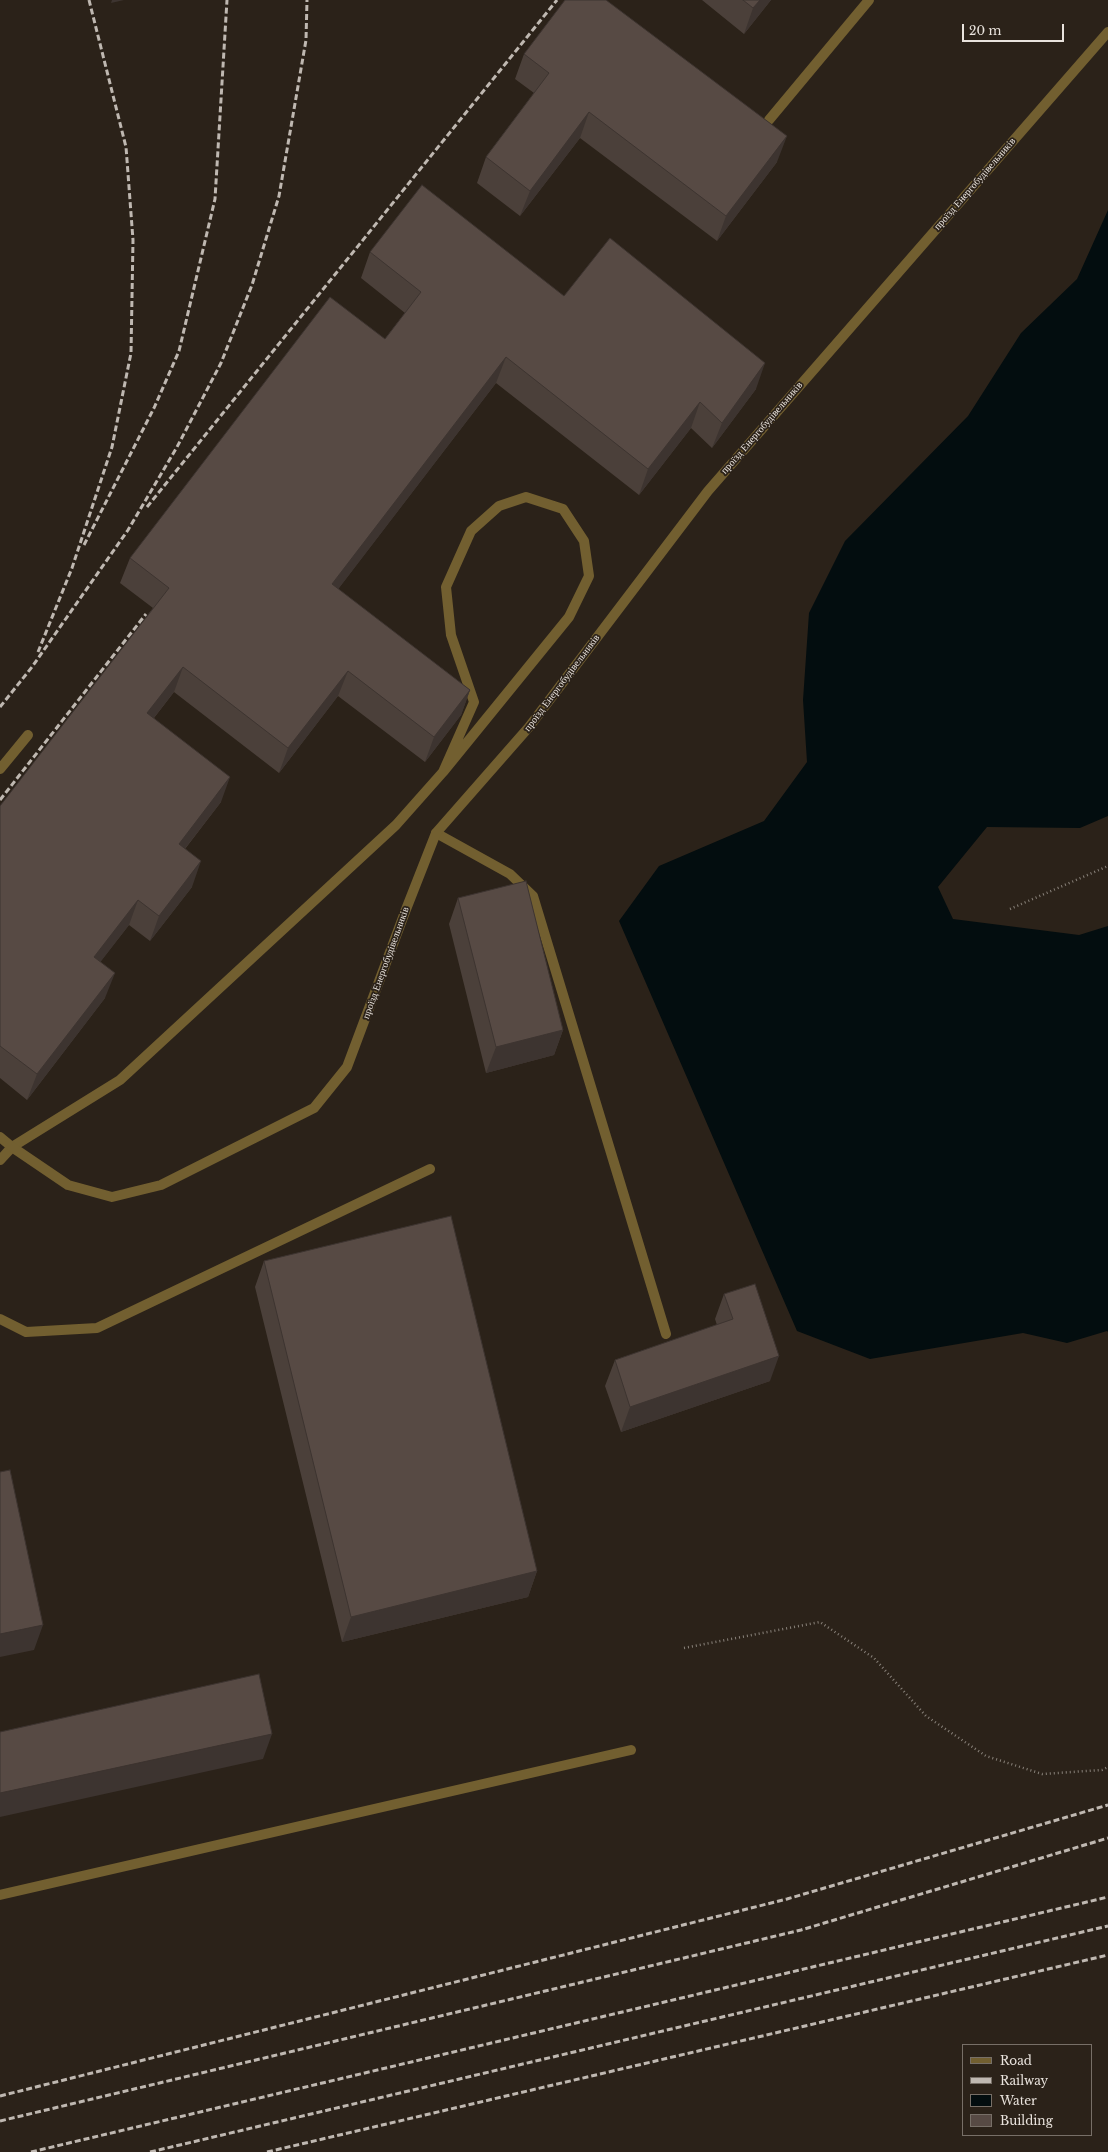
<!DOCTYPE html>
<html>
<head>
<meta charset="utf-8">
<style>
	body { margin:0 }
	#map { position:relative; width:1108px; height:2152px; overflow:hidden; background:#2b2219; font-family:"Libre Baskerville",serif }
	canvas { display:block }
	.legend { position:absolute; left:962px; top:2044px; width:130px; height:92px; box-sizing:border-box; background:#2b2219; border:1px solid #776f67; margin:0; padding:5px 7px; list-style:none; font-size:12px; color:#e9e3dd }
	.legend li { display:flex; align-items:center; gap:8px; height:20px }
	.legend b { width:20px; border:1px solid #776f67 }
	.scale { position:absolute; left:962px; top:24px; width:102px; height:18px; box-sizing:border-box; border:2px solid #e9e3dd; border-top:0; padding-left:5px; font-size:12px; line-height:14px; white-space:nowrap; color:#e9e3dd; -webkit-text-stroke:3px #2b2219; paint-order:stroke }
</style>
</head>
<body>
<div id="map">
<canvas width="1108" height="2152"></canvas>
<ul class="legend">
<li><b style="height:5px;background:#725f30"></b>Road</li>
<li><b style="height:5px;background:#bfb8b1"></b>Railway</li>
<li><b style="height:11px;background:#030d0f"></b>Water</li>
<li><b style="height:11px;background:#574a44"></b>Building</li>
</ul>
<div class="scale">20 m</div>
</div>
<script>
const context = document.querySelector('canvas').getContext('2d');
context.lineJoin = 'round';
function fillPath(path, color) {
  context.fillStyle = color;
  context.fill(path, 'evenodd');
}
function shape(rows) {
  const path = new Path2D();
  for (const r of rows) {
    path.moveTo(r[0], r[1]);
    for (let i = 2; i < r.length; i += 2) path.lineTo(r[i], r[i + 1]);
  }
  return path;
}
function stroke(path, color, width, dash) {
  context.strokeStyle = color;
  context.lineWidth = width;
  context.lineCap = dash ? 'butt' : 'round';
  context.setLineDash(dash || []);
  context.stroke(path);
}
function drawText(font, color, halo, rows, align = 'center') {
  context.font = font + ' "Libre Baskerville",serif';
  context.lineWidth = 3.5;
  context.setLineDash([]);
  context.textBaseline = 'middle';
  context.strokeStyle = halo;
  context.fillStyle = color;
  for (const [text, x, y, turn = 0] of rows) {
    context.save();
    context.translate(x, y);
    context.rotate((+turn || 0) * Math.PI / 180);
    context.textAlign = isNaN(turn) ? turn : align;
    if (halo) context.strokeText(text, 0, 0);
    context.fillText(text, 0, 0);
    context.restore();
  }
}
const water = shape([
	[1108,210,1108,816,1080,828,987,827,938,887,953,919,1079,935,1108,926,1108,1332,1107,1331,1067,1343,1023,1333,870,1359,797,1331,619,921,659,866,764,821,807,762,803,700,809,613,845,541,968,416,1021,333,1077,279]
]);
const path = shape([
	[1010,909,1108,866],
	[684,1648,820,1622,874,1658,926,1716,986,1756,1042,1774,1102,1770,1108,1767]
]);
const service = shape([
	[769,120,869,0],
	[0,769,28,735],
	[436,833,510,874,533,896,666,1334],
	[0,1160,12,1147,120,1080,396,825,443,772,474,702,451,635,446,587,471,531,499,506,526,497,563,509,584,541,589,576,569,617,443,772],
	[0,1319,26,1332,97,1328,430,1169],
	[0,1895,631,1750]
]);
const minor = shape([
	[0,1137,12,1147,68,1185,112,1197,161,1185,314,1108,347,1067,405,912,436,833,529,727,708,491,1108,32]
]);
const rail = shape([
	[147,507,557,0],
	[84,545,154,408,179,351,215,199,227,0],
	[38,652,72,568,112,447,131,353,133,240,126,147,89,0],
	[0,707,32,667,128,530,177,447,221,363,252,285,279,196,306,40,307,0],
	[0,800,146,614],
	[0,2096,787,1899,1108,1805],
	[0,2121,801,1930,1108,1838],
	[31,2152,1108,1897],
	[150,2152,1108,1926],
	[267,2152,1108,1955]
]);
const wall = shape([
	[702,0,771,0,744,34],
	[524,54,777,162,717,241,580,138,520,216,477,183,486,157,534,93,515,79],
	[370,252,564,296,756,389,712,448,691,428,639,495,496,383,338,589,470,690,461,715,425,762,338,696,279,773,174,692,154,718,221,802,185,849,192,887,150,941,129,925,100,962,105,998,27,1100,0,1078,0,806,153,608,120,583,130,558,385,339,405,313,361,278],
	[458,898,563,1030,554,1055,486,1073,449,924],
	[264,1261,537,1571,528,1597,342,1642,255,1287],
	[724,1294,770,1381,621,1432,605,1386,615,1360,717,1325,715,1319]
]);
const shadedWall = shape([
	[112,0,124,0,111,3],
	[760,0,771,0,744,34,753,8],
	[589,112,580,138,520,216,530,191],
	[787,136,777,162,717,241,726,216],
	[506,357,496,383,323,609,332,584],
	[765,363,756,389,712,448,722,423],
	[700,402,691,428,639,495,648,469],
	[183,667,174,692,138,738,147,713],
	[348,671,338,696,279,773,288,748],
	[470,690,461,715,425,762,434,737],
	[230,777,221,802,169,869,179,844],
	[201,861,192,887,150,941,159,916],
	[138,900,129,925,85,982,94,957],
	[115,973,105,998,27,1100,37,1074],
	[563,1030,554,1055,486,1073,496,1047],
	[779,1356,770,1381,621,1432,630,1407],
	[537,1571,528,1597,342,1642,351,1617],
	[43,1625,34,1650,0,1657,0,1634],
	[272,1734,263,1759,0,1817,0,1793]
]);
const building = shape([
	[565,0,606,0,787,136,726,216,589,112,530,191,486,157,549,73,524,54,565,0],
	[743,0,760,0,753,8,743,0],
	[422,185,564,296,610,238,765,363,722,423,700,402,648,469,506,357,332,584,470,690,434,737,348,671,288,748,183,667,147,713,230,777,179,844,201,861,159,916,138,900,94,957,115,973,37,1074,0,1046,0,806,169,588,130,558,330,297,385,339,421,292,370,252,422,185],
	[526,881,563,1030,496,1047,458,898,526,881],
	[451,1216,537,1571,351,1617,264,1261,451,1216],
	[755,1284,779,1356,630,1407,615,1360,733,1319,724,1294,755,1284],
	[10,1470,43,1625,0,1634,0,1472,10,1470],
	[259,1674,272,1734,0,1793,0,1732,259,1674]
]);
const streetNames = [
	["проїзд Енергобудівельників",975,184,-49],
	["проїзд Енергобудівельників",762,428,-49],
	["проїзд Енергобудівельників",562,683,-53],
	["проїзд Енергобудівельників",386,963,-70]
];
fillPath(water, '#030d0f');
stroke(path, '#89827a', 2.5, [1, 3]);
stroke(service, '#725f30', 10);
stroke(minor, '#725f30', 10);
stroke(rail, '#bfb8b1', 3, [6, 3]);
fillPath(wall, '#4b403a');
fillPath(shadedWall, '#3d3430');
fillPath(building, '#574a44');
stroke(building, '#3d3430', 1);
drawText('10px', '#e9e3dd', '#2b2219', streetNames);
</script>
</body>
</html>
